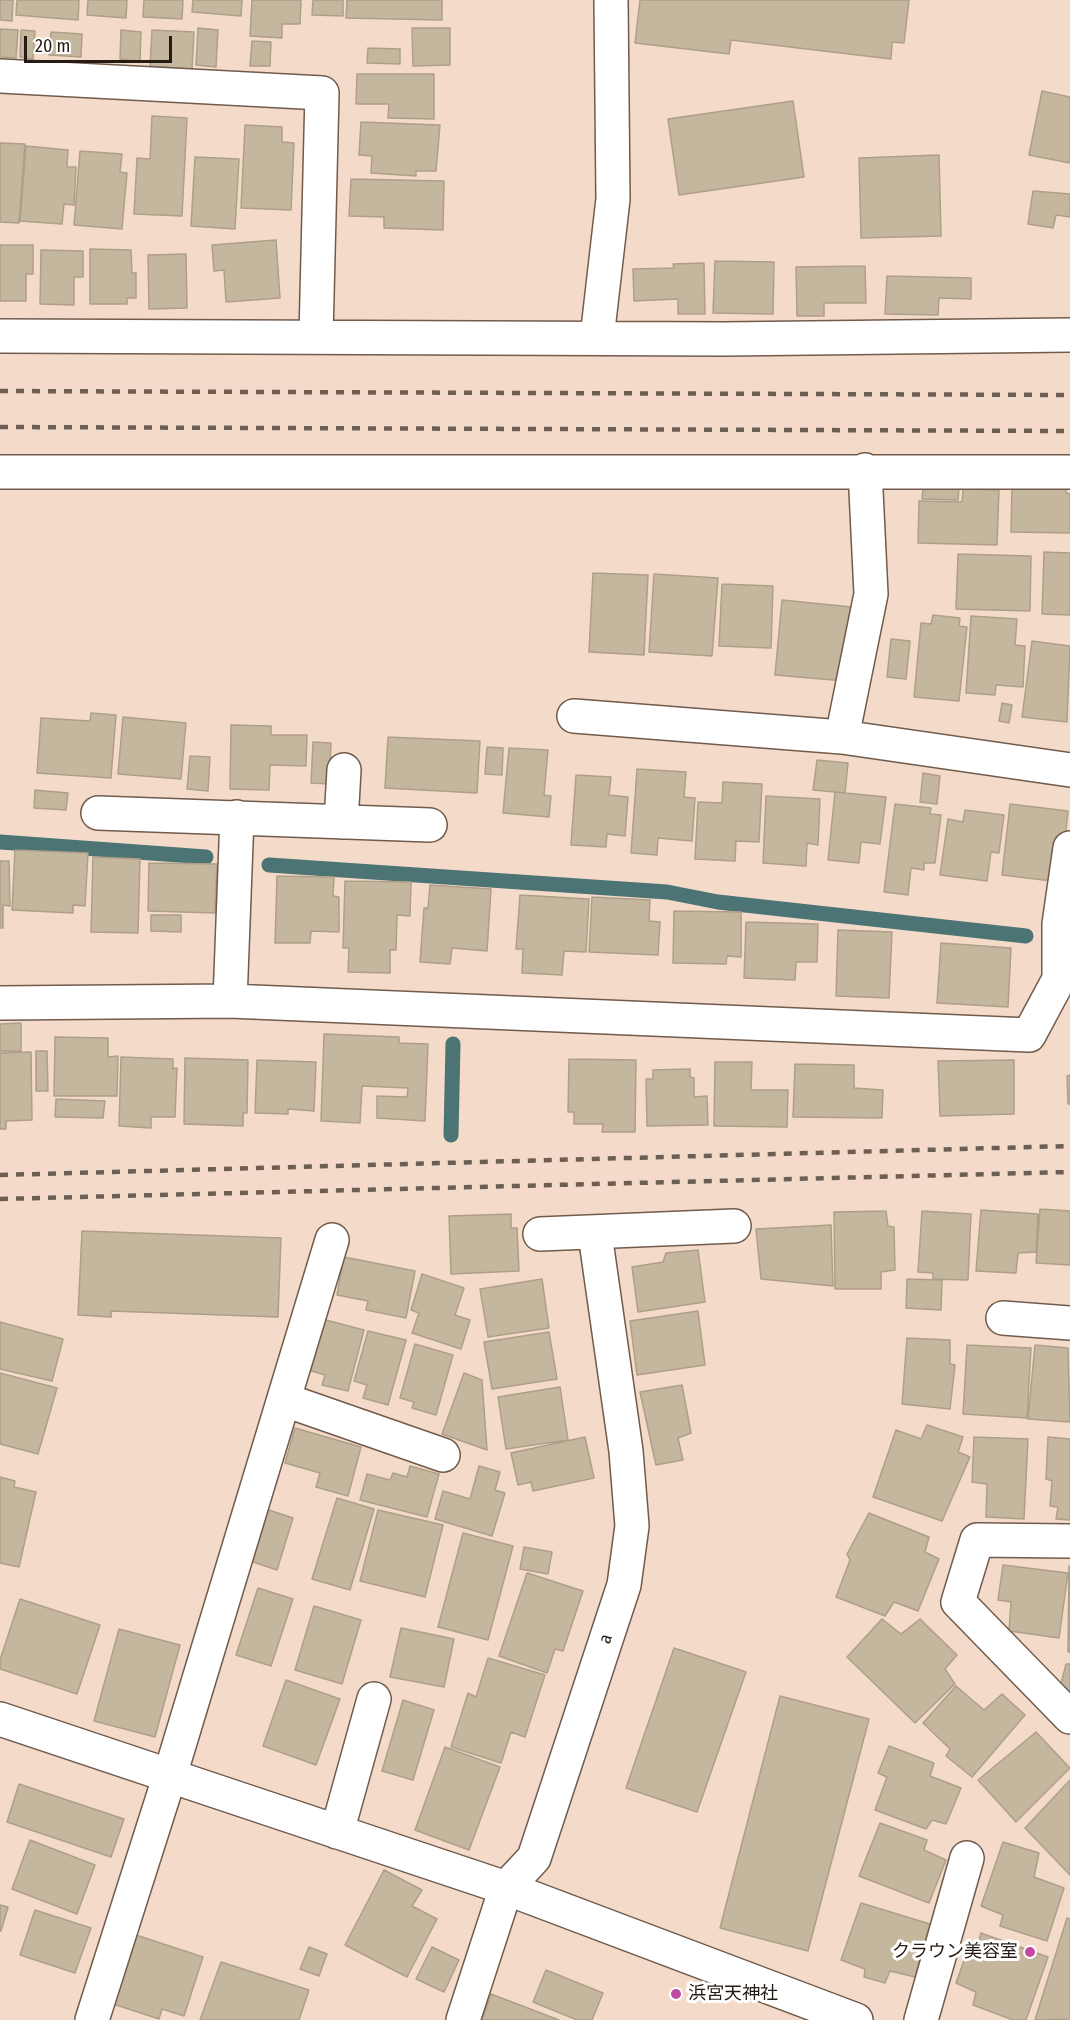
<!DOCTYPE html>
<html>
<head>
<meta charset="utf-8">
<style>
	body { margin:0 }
	#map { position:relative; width:1070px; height:2020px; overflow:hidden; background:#f4dbc9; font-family:"Fira Sans Condensed",sans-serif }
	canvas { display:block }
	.scale { position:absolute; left:24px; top:36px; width:148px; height:27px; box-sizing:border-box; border:3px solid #231b14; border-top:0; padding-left:8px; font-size:18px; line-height:21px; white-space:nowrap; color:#231b14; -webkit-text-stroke:4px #fff; paint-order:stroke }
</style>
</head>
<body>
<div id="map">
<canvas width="1070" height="2020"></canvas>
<div class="scale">20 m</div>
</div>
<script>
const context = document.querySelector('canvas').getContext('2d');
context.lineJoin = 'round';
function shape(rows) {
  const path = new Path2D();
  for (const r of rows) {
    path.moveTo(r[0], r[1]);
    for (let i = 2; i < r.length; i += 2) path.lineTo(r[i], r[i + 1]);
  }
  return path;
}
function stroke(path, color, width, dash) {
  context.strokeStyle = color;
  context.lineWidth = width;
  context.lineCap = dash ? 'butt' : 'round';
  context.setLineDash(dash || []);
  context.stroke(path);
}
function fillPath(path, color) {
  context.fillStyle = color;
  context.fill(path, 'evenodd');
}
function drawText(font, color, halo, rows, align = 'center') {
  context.font = font + ' "Fira Sans Condensed","Noto Sans JP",sans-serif';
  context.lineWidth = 6;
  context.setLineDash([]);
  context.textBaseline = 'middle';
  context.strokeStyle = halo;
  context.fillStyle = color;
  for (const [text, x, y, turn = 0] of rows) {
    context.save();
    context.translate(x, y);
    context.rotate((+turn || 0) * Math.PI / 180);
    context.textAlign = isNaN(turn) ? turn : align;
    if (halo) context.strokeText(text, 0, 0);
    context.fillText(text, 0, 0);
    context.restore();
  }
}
const stream = shape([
	[0,842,206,857],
	[269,865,667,892,718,902,1026,936],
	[451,1135,453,1044]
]);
const building = shape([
	[0,0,13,0,12,21,0,20,0,0],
	[17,0,79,0,78,20,16,15,17,0],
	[88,0,127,0,126,18,87,15,88,0],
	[144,0,183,0,182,19,143,17,144,0],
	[193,0,242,0,241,16,192,12,193,0],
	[252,0,301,0,300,24,282,24,282,38,250,36,252,0],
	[313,0,343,0,343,16,312,15,313,0],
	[347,0,442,0,442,20,346,18,347,0],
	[640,0,909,0,904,43,892,42,891,59,731,40,729,54,635,43,640,0],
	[198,28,218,30,216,67,196,65,198,28],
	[412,28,450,28,450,65,413,66,412,28],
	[0,29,18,30,16,58,0,57,0,29],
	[21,30,35,31,33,59,20,57,21,30],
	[121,30,141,32,140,61,120,59,121,30],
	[152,30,194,32,192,69,150,66,152,30],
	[51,32,82,34,81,57,49,55,51,32],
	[252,41,271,42,270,66,250,66,252,41],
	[368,48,400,49,400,64,367,63,368,48],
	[357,74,434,74,434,119,388,118,389,104,356,104,357,74],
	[1042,91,1070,97,1070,163,1029,155,1042,91],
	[793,101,804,177,679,195,668,119,793,101],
	[152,116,187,118,182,216,134,214,137,158,150,159,152,116],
	[361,122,440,125,436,171,416,171,416,176,371,173,372,156,359,155,361,122],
	[245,125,282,127,282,142,294,143,291,210,241,208,245,125],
	[0,143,25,144,19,223,0,222,0,143],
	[26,146,68,150,67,167,76,167,74,205,64,204,62,224,20,221,26,146],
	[80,151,122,154,120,172,127,173,122,229,74,225,80,151],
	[939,155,941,236,861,238,859,158,939,155],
	[195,157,239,159,235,229,191,226,195,157],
	[351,179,444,181,443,230,384,228,384,217,349,216,351,179],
	[1033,191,1070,194,1070,217,1056,215,1053,228,1028,224,1033,191],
	[276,240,280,298,226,302,224,270,214,271,212,245,276,240],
	[0,245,33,245,33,274,26,274,26,301,0,301,0,245],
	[90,249,131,250,132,273,136,273,136,298,127,298,127,304,90,304,90,249],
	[41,250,83,251,83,277,74,277,74,305,40,304,41,250],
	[186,254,187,308,149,309,148,255,186,254],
	[715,261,774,262,773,314,713,313,715,261],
	[704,263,705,314,678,314,678,299,634,301,633,269,674,268,673,264,704,263],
	[865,266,866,303,824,303,824,316,797,316,796,267,865,266],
	[887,276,971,278,971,299,939,298,938,315,885,314,887,276],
	[1012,484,1066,486,1066,493,1070,494,1070,533,1011,532,1012,484],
	[923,488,959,488,958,500,922,499,923,488],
	[963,489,999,490,997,545,918,543,919,501,962,502,963,489],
	[1044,552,1070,553,1070,615,1042,614,1044,552],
	[958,554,1031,556,1030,611,956,609,958,554],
	[593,573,648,575,644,655,589,652,593,573],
	[654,574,718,578,712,656,649,652,654,574],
	[722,584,773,586,771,648,719,646,722,584],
	[782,600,852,607,845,681,775,675,782,600],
	[933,615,960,618,959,626,967,627,959,701,914,697,921,623,931,624,933,615],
	[971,616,1017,619,1015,645,1025,646,1023,687,996,685,995,695,966,693,971,616],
	[891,639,910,641,906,679,887,677,891,639],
	[1032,641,1070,646,1067,722,1022,717,1032,641],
	[1002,703,1012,705,1009,723,999,721,1002,703],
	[91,713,116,715,111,778,37,773,41,718,90,721,91,713],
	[123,717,186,723,181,779,118,774,123,717],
	[231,725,271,726,271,735,307,735,306,766,270,765,269,790,230,789,231,725],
	[388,737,480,741,477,793,385,788,388,737],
	[313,742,331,743,329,784,311,783,313,742],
	[487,747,503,748,502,775,485,774,487,747],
	[509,748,548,750,544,795,551,796,549,817,503,813,509,748],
	[190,756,210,757,208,791,187,789,190,756],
	[817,760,848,763,845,793,813,790,817,760],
	[637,769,686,772,684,797,695,798,692,841,658,838,657,855,631,853,637,769],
	[923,773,940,776,937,804,920,802,923,773],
	[576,775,611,777,609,795,628,797,625,836,607,834,606,847,571,845,576,775],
	[723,782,762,784,759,842,736,841,735,861,695,859,698,802,722,803,723,782],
	[35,790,68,793,66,810,34,808,35,790],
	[835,792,886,797,880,844,861,842,859,863,828,860,835,792],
	[766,796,820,799,818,845,807,843,806,866,763,863,766,796],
	[895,804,931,808,930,814,941,815,935,863,924,863,924,870,911,868,908,895,884,892,895,804],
	[1010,804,1068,811,1060,882,1002,875,1010,804],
	[965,810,1004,815,999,853,991,852,987,881,940,875,948,819,963,822,965,810],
	[15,850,88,853,85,906,73,905,73,913,12,910,15,850],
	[93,857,140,859,138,933,91,932,93,857],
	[0,861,9,861,10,906,3,905,3,928,0,928,0,861],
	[149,863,217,864,215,913,148,911,149,863],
	[277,876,334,877,333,896,339,897,339,932,311,931,310,943,275,943,277,876],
	[345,881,411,882,410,916,397,915,396,950,390,950,390,973,348,972,349,948,343,948,345,881],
	[430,885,491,889,487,951,452,948,450,964,420,962,424,908,428,908,430,885],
	[520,895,589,899,586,952,564,951,562,975,522,973,523,949,516,949,520,895],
	[592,897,650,900,649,921,660,922,658,955,589,952,592,897],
	[674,911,741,912,741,957,727,956,726,964,673,963,674,911],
	[151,915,181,915,181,932,151,931,151,915],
	[746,922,818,924,817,962,796,962,795,980,744,978,746,922],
	[838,930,892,932,889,998,836,996,838,930],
	[941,943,1011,948,1008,1007,937,1003,941,943],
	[21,1023,21,1051,0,1051,0,1024,21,1023],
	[324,1034,399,1037,399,1043,428,1044,425,1121,377,1118,377,1096,407,1097,408,1088,362,1086,360,1123,321,1121,324,1034],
	[55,1037,108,1038,108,1057,118,1056,117,1096,54,1096,55,1037],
	[36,1051,47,1051,48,1091,36,1091,36,1051],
	[31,1052,32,1120,6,1121,6,1129,0,1129,0,1053,31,1052],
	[121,1057,173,1059,173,1069,177,1068,175,1117,151,1117,151,1128,119,1126,121,1057],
	[185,1058,248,1060,247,1113,243,1113,243,1126,184,1124,185,1058],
	[569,1059,636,1060,635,1132,602,1132,603,1124,574,1124,574,1112,568,1112,569,1059],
	[257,1060,316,1062,314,1111,288,1109,288,1114,255,1113,257,1060],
	[1014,1060,1014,1114,940,1116,938,1061,1014,1060],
	[715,1062,752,1062,751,1090,788,1090,787,1127,714,1126,715,1062],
	[795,1064,854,1065,854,1088,883,1090,882,1118,793,1117,795,1064],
	[690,1069,690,1077,694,1078,694,1097,707,1096,708,1125,647,1126,646,1079,653,1079,653,1070,690,1069],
	[1070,1075,1070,1104,1068,1104,1067,1076,1070,1075],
	[56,1099,105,1101,103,1118,55,1117,56,1099],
	[1040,1209,1070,1211,1070,1265,1036,1263,1040,1209],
	[981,1210,1038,1214,1036,1252,1018,1253,1016,1273,976,1271,981,1210],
	[886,1211,888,1226,894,1227,895,1270,881,1272,881,1289,835,1289,834,1212,886,1211],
	[922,1211,971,1214,968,1280,933,1279,933,1273,918,1272,922,1211],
	[511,1214,511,1228,517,1228,519,1271,451,1274,449,1216,511,1214],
	[831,1225,833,1286,761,1279,756,1229,831,1225],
	[82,1231,281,1238,278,1317,111,1311,111,1317,78,1315,82,1231],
	[698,1250,705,1302,638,1312,632,1267,663,1262,666,1253,698,1250],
	[344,1257,415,1271,406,1318,366,1310,368,1301,337,1295,344,1257],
	[422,1274,464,1288,455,1315,470,1320,461,1349,412,1333,419,1313,411,1310,422,1274],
	[542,1279,549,1328,488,1337,480,1289,542,1279],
	[907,1279,942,1280,941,1310,906,1308,907,1279],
	[698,1311,705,1365,637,1375,630,1321,698,1311],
	[322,1319,364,1330,348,1391,322,1385,325,1375,308,1370,322,1319],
	[0,1322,63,1339,52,1381,0,1369,0,1322],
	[368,1331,406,1340,388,1405,363,1398,367,1385,354,1381,368,1331],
	[549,1332,557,1379,492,1389,484,1342,549,1332],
	[907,1338,950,1340,950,1364,955,1365,950,1409,902,1404,907,1338],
	[415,1344,453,1355,436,1415,412,1408,414,1402,400,1398,415,1344],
	[967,1345,1031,1348,1027,1418,963,1414,967,1345],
	[1035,1345,1068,1348,1070,1422,1028,1419,1035,1345],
	[0,1373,57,1388,38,1454,0,1444,0,1373],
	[464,1373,482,1380,487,1450,442,1434,464,1373],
	[682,1385,691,1433,678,1438,683,1460,656,1465,640,1392,682,1385],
	[560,1387,568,1440,506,1449,498,1397,560,1387],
	[927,1425,963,1437,958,1452,970,1457,942,1521,873,1497,896,1430,921,1439,927,1425],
	[295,1428,361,1447,348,1496,316,1487,320,1473,285,1463,295,1428],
	[585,1437,594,1478,533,1491,531,1482,518,1485,511,1453,585,1437],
	[974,1437,1028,1439,1024,1519,986,1517,987,1484,972,1482,974,1437],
	[1048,1437,1070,1439,1070,1520,1056,1519,1058,1507,1050,1506,1052,1481,1046,1479,1048,1437],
	[410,1466,439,1474,427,1517,360,1500,367,1474,390,1480,393,1473,407,1477,410,1466],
	[479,1466,500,1472,495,1490,505,1493,492,1536,435,1519,443,1491,470,1499,479,1466],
	[0,1477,15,1481,14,1487,36,1492,19,1567,0,1563,0,1477],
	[337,1498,374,1509,350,1590,312,1579,337,1498],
	[266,1509,293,1518,277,1570,250,1561,266,1509],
	[378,1510,443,1525,425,1597,360,1581,378,1510],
	[869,1513,929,1537,925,1552,939,1559,918,1611,894,1602,885,1616,836,1597,850,1560,847,1554,869,1513],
	[463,1533,513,1546,488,1640,438,1627,463,1533],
	[524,1547,552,1552,548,1574,520,1569,524,1547],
	[1003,1565,1068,1573,1059,1638,1009,1631,1011,1602,998,1600,1003,1565],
	[1069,1566,1070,1566,1070,1652,1068,1652,1069,1566],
	[527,1573,583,1591,563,1651,555,1649,547,1673,499,1656,527,1573],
	[258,1588,293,1599,271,1666,236,1655,258,1588],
	[20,1599,100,1625,77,1694,0,1669,0,1660,20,1599],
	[314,1606,361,1620,342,1684,295,1670,314,1606],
	[882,1619,901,1634,920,1619,957,1655,945,1669,955,1684,915,1723,847,1657,882,1619],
	[401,1628,454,1639,444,1687,390,1677,401,1628],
	[119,1629,180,1645,155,1737,94,1721,119,1629],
	[674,1648,746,1672,697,1812,626,1788,674,1648],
	[488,1658,545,1675,525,1737,511,1732,501,1763,451,1747,468,1693,476,1697,488,1658],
	[1066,1664,1070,1664,1070,1693,1061,1684,1066,1664],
	[286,1680,340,1699,316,1765,263,1746,286,1680],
	[956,1686,984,1710,1002,1694,1025,1715,972,1777,946,1756,950,1749,923,1723,956,1686],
	[780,1696,869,1719,808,1951,720,1928,780,1696],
	[403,1700,434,1710,413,1780,382,1771,403,1700],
	[1036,1732,1070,1768,1016,1822,978,1780,1036,1732],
	[889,1746,934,1763,930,1776,961,1788,946,1824,932,1820,926,1829,875,1810,887,1777,878,1773,889,1746],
	[445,1747,500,1767,469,1850,415,1830,445,1747],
	[1070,1780,1070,1875,1025,1828,1070,1780],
	[19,1784,124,1819,111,1857,7,1822,19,1784],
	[880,1823,927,1840,924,1850,946,1860,929,1903,859,1876,880,1823],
	[30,1840,95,1865,77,1914,12,1889,30,1840],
	[1003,1842,1039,1853,1034,1877,1064,1888,1047,1941,1000,1926,1003,1915,981,1906,1003,1842],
	[384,1870,422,1890,412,1906,437,1919,407,1977,345,1945,384,1870],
	[861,1903,930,1924,915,1977,890,1971,885,1983,864,1977,865,1969,841,1960,861,1903],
	[0,1905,8,1907,1,1931,0,1931,0,1905],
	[35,1910,91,1928,75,1973,20,1955,35,1910],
	[1067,1918,1070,1919,1070,2019,1035,2020,1067,1918],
	[981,1933,1048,1957,1026,2020,1013,2020,973,2005,976,1992,956,1983,967,1952,975,1953,981,1933],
	[133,1934,203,1957,184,2016,162,2009,159,2019,110,2003,133,1934],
	[309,1947,327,1954,319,1976,300,1969,309,1947],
	[432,1947,459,1960,444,1992,416,1979,432,1947],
	[221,1962,309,1990,299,2020,200,2020,221,1962],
	[546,1970,603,1993,592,2020,577,2020,533,2002,546,1970],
	[491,1994,559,2020,482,2020,491,1994]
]);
const minor = shape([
	[0,76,322,93,316,336],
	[0,336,724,339,1070,335],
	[597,338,613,199,611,0],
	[0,472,1070,472],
	[574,716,842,737,1070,770],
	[842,737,871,594,865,470],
	[98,813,430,825],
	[341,822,344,770],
	[1059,979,1059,924,1070,848],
	[230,1001,237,817],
	[0,1003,230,1001,1029,1035,1059,979,1070,977],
	[540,1234,734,1226],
	[1003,1318,1070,1323],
	[285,1400,443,1455],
	[1070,1541,977,1540,958,1602,1070,1717],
	[0,1719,506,1888,856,2020],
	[337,1832,374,1699],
	[92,2020,170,1775,332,1240],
	[463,2020,506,1888,534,1858,624,1585,632,1526,626,1451,595,1234],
	[921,2020,967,1858]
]);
const rail = shape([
	[0,391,1070,395],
	[0,427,1070,431],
	[0,1175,1070,1146],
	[0,1199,1070,1172]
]);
const markers = [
	[1030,1952,6,"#c14aa0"],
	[676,1994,6,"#c14aa0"]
];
const streetNames = [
	["a",606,1639,-72]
];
const poiNames = [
	["クラウン美容室",1018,1952],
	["浜宮天神社",688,1994,"left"]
];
stroke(stream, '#4c7475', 15);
fillPath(building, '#c5b69e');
stroke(building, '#ae9f88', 1.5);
stroke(minor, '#705b4c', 36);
stroke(minor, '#fff', 33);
stroke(rail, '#6c5e53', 4.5, [8, 8]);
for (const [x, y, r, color] of markers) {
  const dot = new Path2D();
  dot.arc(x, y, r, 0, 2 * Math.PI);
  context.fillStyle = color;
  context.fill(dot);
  stroke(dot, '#fff', 2);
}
drawText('18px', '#231b14', '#fff', streetNames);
drawText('18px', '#231b14', '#fff', poiNames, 'right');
</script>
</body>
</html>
